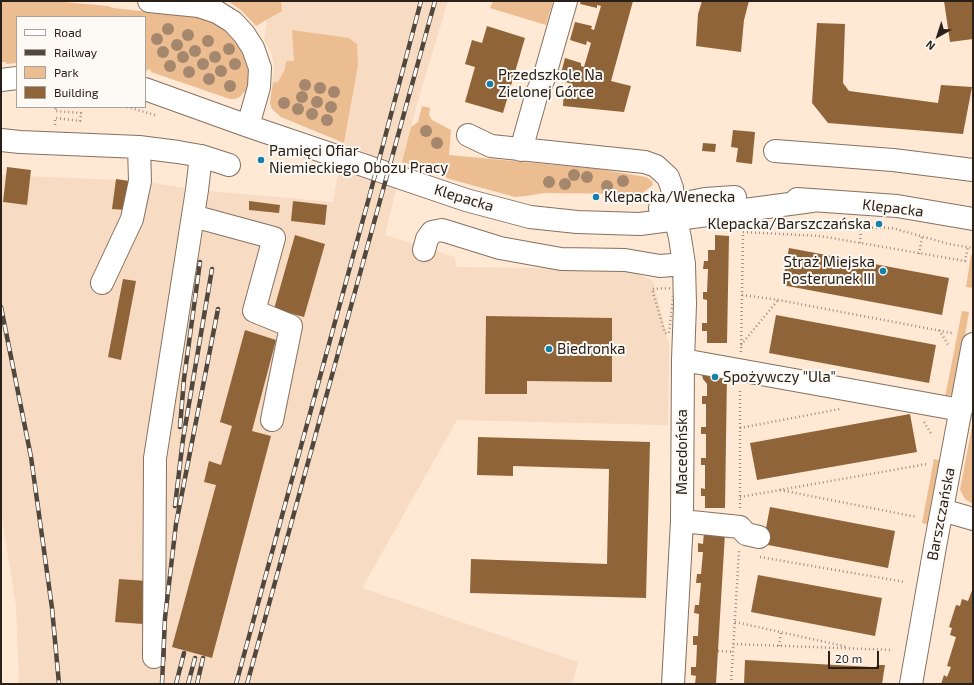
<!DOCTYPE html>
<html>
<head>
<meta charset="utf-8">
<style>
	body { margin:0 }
	#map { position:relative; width:974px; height:685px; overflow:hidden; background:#ffe8d4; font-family:"Exo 2",sans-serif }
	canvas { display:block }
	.frame { position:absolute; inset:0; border:2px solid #282019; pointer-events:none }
	.legend { position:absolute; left:16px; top:16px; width:130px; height:92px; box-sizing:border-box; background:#fdf9f5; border:1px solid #a8a29d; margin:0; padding:5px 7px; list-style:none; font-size:12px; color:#282019 }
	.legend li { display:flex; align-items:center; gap:8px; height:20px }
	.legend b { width:20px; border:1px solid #a8a29d }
	.north { position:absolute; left:918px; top:16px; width:40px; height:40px; -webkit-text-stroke:3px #fdf9f5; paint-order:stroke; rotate:219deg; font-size:11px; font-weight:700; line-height:16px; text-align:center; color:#282019 }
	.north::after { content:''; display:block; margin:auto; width:14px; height:18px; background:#282019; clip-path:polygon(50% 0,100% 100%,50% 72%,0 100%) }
	.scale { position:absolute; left:828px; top:651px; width:51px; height:18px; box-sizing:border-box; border:2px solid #282019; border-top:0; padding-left:5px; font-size:12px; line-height:14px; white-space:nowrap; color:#282019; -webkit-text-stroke:3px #fdf9f5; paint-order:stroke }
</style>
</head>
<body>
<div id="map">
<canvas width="974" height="685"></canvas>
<div class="frame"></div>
<ul class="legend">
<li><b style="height:5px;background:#fff"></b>Road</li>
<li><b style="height:5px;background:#51473d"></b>Railway</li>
<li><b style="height:11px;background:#edbd92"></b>Park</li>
<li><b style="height:11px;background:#906439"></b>Building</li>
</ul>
<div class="north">N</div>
<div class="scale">20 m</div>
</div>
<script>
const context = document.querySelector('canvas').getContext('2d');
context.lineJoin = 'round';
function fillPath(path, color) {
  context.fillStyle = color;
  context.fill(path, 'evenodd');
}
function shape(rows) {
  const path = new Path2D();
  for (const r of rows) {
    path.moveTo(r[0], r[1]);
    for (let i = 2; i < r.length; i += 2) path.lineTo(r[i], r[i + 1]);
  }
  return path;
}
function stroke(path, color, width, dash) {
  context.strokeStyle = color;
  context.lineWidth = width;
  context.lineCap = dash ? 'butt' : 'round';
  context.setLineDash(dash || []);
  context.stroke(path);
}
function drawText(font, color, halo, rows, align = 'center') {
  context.font = font + ' "Exo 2",sans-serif';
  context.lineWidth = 4;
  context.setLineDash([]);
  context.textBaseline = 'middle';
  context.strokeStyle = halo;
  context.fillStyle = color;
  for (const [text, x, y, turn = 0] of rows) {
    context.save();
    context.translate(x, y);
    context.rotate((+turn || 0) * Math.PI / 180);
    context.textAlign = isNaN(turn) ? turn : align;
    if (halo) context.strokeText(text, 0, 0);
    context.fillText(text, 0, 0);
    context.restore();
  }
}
const built = shape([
	[269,1,448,1,417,104,385,235,455,257,456,267,627,269,653,281,669,344,668,425,457,420,362,588,578,662,572,684,19,684,16,606,1,511,1,175,140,181,197,190,333,202,344,140,281,117,272,109,270,103,274,65,271,52,264,40]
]);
const green = shape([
	[1,1,53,1,108,6,113,8,149,12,154,9,215,20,238,40,250,68,248,95,244,92,240,97,235,99,230,99,151,72,151,70,148,69,147,71,145,70,145,17,17,17,17,63,6,64,6,62,1,62],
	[228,1,281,1,282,11,256,26,241,10],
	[493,1,553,1,546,25,490,8],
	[292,30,349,38,357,44,358,65,344,143,281,117,272,109,270,103,273,83,278,82,285,69,286,61,294,61],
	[422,106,430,108,429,115,432,120,451,130,449,155,599,169,646,177,652,181,653,185,641,194,545,193,526,196,515,197,446,178,446,176,402,162,411,127,418,122],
	[971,255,973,256,973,288,966,287],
	[962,311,969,312,955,393,945,397],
	[973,421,973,504,965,499,960,490],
	[934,459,942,461,930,525,922,523]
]);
const building = shape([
	[581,1,633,1,611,81,631,86,624,112,563,106,564,89,568,89,569,83,565,82,566,78,560,77,565,58,581,63,581,66,584,67,591,43,587,41,586,45,570,40,575,22,592,26,591,29,594,30,601,6,597,5,597,8,580,4],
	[702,1,749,1,744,20,741,52,696,46,698,14],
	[944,1,973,1,973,39,950,42],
	[817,23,845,24,843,83,849,91,938,103,941,85,972,87,963,134,828,123,812,103],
	[487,26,525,38,503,113,465,102,475,67,465,64,472,40,482,43],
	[733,130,755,132,752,164,736,162,738,148,731,147],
	[703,143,716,144,715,152,702,151],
	[7,167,31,170,27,205,3,202],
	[116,179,129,181,126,210,112,209],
	[249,201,280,205,279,213,249,210],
	[293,201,327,205,325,225,291,221],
	[295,235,325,244,304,317,274,309],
	[715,235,729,236,727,343,707,343,707,331,702,331,702,323,707,323,707,300,703,299,703,292,707,292,708,269,703,269,704,261,708,261,708,250,715,250],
	[789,248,949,278,942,315,782,285],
	[123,279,136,281,121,360,108,357],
	[776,315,936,345,929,383,769,353],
	[486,316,612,318,612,382,527,381,527,394,485,394],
	[245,330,276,340,252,431,271,436,212,658,172,647,216,485,204,482,209,461,221,465,232,426,220,422],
	[707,371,727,373,725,508,705,508,705,496,701,496,701,488,705,489,705,465,701,465,701,458,706,458,706,434,701,434,701,427,706,427,706,404,702,404,702,396,707,396,707,384,703,379,702,375],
	[910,414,917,452,757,480,750,443],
	[478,437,650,442,646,598,470,593,471,559,607,564,609,469,513,466,513,476,477,475],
	[770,507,895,531,888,568,763,544],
	[704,532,725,533,716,684,695,684,696,676,691,675,691,667,696,667,697,645,693,645,693,636,698,636,699,614,694,613,695,605,699,605,701,583,696,583,697,574,701,574,703,552,698,552,698,543,703,544],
	[758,575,882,598,875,636,751,612],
	[119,579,147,581,143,624,115,622],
	[973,588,973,684,941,684,944,675,947,677,951,667,947,666,956,637,950,635,952,628,949,627,956,605,960,606,962,599,968,601],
	[745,660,872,667,876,667,877,665,885,665,882,684,744,684]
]);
const path = shape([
	[127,107,155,115],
	[55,125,55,118,80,121,81,113,55,111,56,107],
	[780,226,892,228,949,244,973,248],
	[743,232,820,236,965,261,968,247],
	[860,243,861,228],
	[919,254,922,237],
	[674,288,669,333,665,333,652,289,674,288],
	[742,295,779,300,952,333],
	[939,330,949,346],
	[741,345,778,300],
	[741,352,743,233],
	[924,422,932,435],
	[740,428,840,409],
	[780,490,917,517],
	[740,497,927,464],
	[740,508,740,389],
	[760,557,905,582],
	[735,622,848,647],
	[733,644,893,650],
	[779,646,781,632],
	[718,651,733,652],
	[731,684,739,551]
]);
const minor = shape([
	[149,1,199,6,217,12,233,22,244,34,253,48,260,68,259,87,248,126],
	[1,80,17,78],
	[145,89,248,126,466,200,530,217,577,222,640,224,812,201],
	[468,135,491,146,645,162,656,166,668,177,672,188,676,220,680,238,684,264,685,304,683,360,682,521,673,684],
	[1,140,20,142,139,147,178,152,201,156,229,165],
	[521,150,537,93,544,78,566,1],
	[775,151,893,160,973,170],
	[797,199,897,206,973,219],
	[660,208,705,199,735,197],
	[193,216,274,238,254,311,291,326,272,420],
	[424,250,427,239,432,232,442,230,500,248,561,259,625,260,660,266,684,264],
	[102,283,132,219,140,181,139,147],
	[683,360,961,410],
	[942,510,973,519],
	[682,521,740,527,746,534,759,537],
	[154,657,155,458,197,190,201,156],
	[911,684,936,541,973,344]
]);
const rail = shape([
	[1,307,31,457,52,608,59,684],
	[180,427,184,379,200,262],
	[175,506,183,439,212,269],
	[162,684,165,618,176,524,218,309],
	[176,684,184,653],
	[188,684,195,658],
	[197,684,203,658],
	[236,684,370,194,421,1],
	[247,684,435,1]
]);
const trees = [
	[168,29],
	[188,35],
	[157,39],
	[208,41],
	[177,45],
	[229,49],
	[195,51],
	[163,52],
	[183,57],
	[215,57],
	[203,64],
	[235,64],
	[170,66],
	[221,71],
	[189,72],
	[209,79],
	[305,85],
	[230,86],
	[320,88],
	[334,92],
	[302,97],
	[317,102],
	[284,103],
	[331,107],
	[298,109],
	[312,114],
	[327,120],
	[426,131],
	[437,143],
	[574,175],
	[587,177],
	[623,181],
	[549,182],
	[565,184],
	[607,186]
];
const markers = [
	[490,84,4,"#1380a8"],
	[261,160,4,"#1380a8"],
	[596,197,4,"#1380a8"],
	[879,224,4,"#1380a8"],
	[883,271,4,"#1380a8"],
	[549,349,4,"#1380a8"],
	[715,377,4,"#1380a8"]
];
const poiNames = [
	["Przedszkole Na",498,75],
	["Zielonej Górce",498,92],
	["Pamięci Ofiar",269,151],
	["Niemieckiego Obozu Pracy",269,168],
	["Klepacka/Wenecka",604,197],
	["Klepacka/Barszczańska",871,224,"right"],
	["Straż Miejska",875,262,"right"],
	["Posterunek III",875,279,"right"],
	["Biedronka",557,349],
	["Spożywczy \"Ula\"",723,377]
];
const streetNames = [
	["Klepacka",464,198,17],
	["Klepacka",893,208,7],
	["Macedońska",682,452,-90],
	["Barszczańska",941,514,-79]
];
fillPath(built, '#f7dbc3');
fillPath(green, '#edbd92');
fillPath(building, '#906439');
stroke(minor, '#857160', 24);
stroke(path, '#9e8e80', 2.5, [1, 3]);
stroke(minor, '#fff', 22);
stroke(rail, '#51473d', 4.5);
stroke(rail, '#fdf9f5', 3, [9]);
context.fillStyle = '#a4876c';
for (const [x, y] of trees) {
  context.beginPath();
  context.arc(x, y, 6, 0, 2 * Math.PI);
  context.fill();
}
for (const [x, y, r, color] of markers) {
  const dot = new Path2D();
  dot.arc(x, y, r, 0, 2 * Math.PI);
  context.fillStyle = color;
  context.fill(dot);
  stroke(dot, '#fdf9f5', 1.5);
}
drawText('15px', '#282019', '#fdf9f5', poiNames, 'left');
drawText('15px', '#282019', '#fdf9f5', streetNames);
</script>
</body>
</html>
